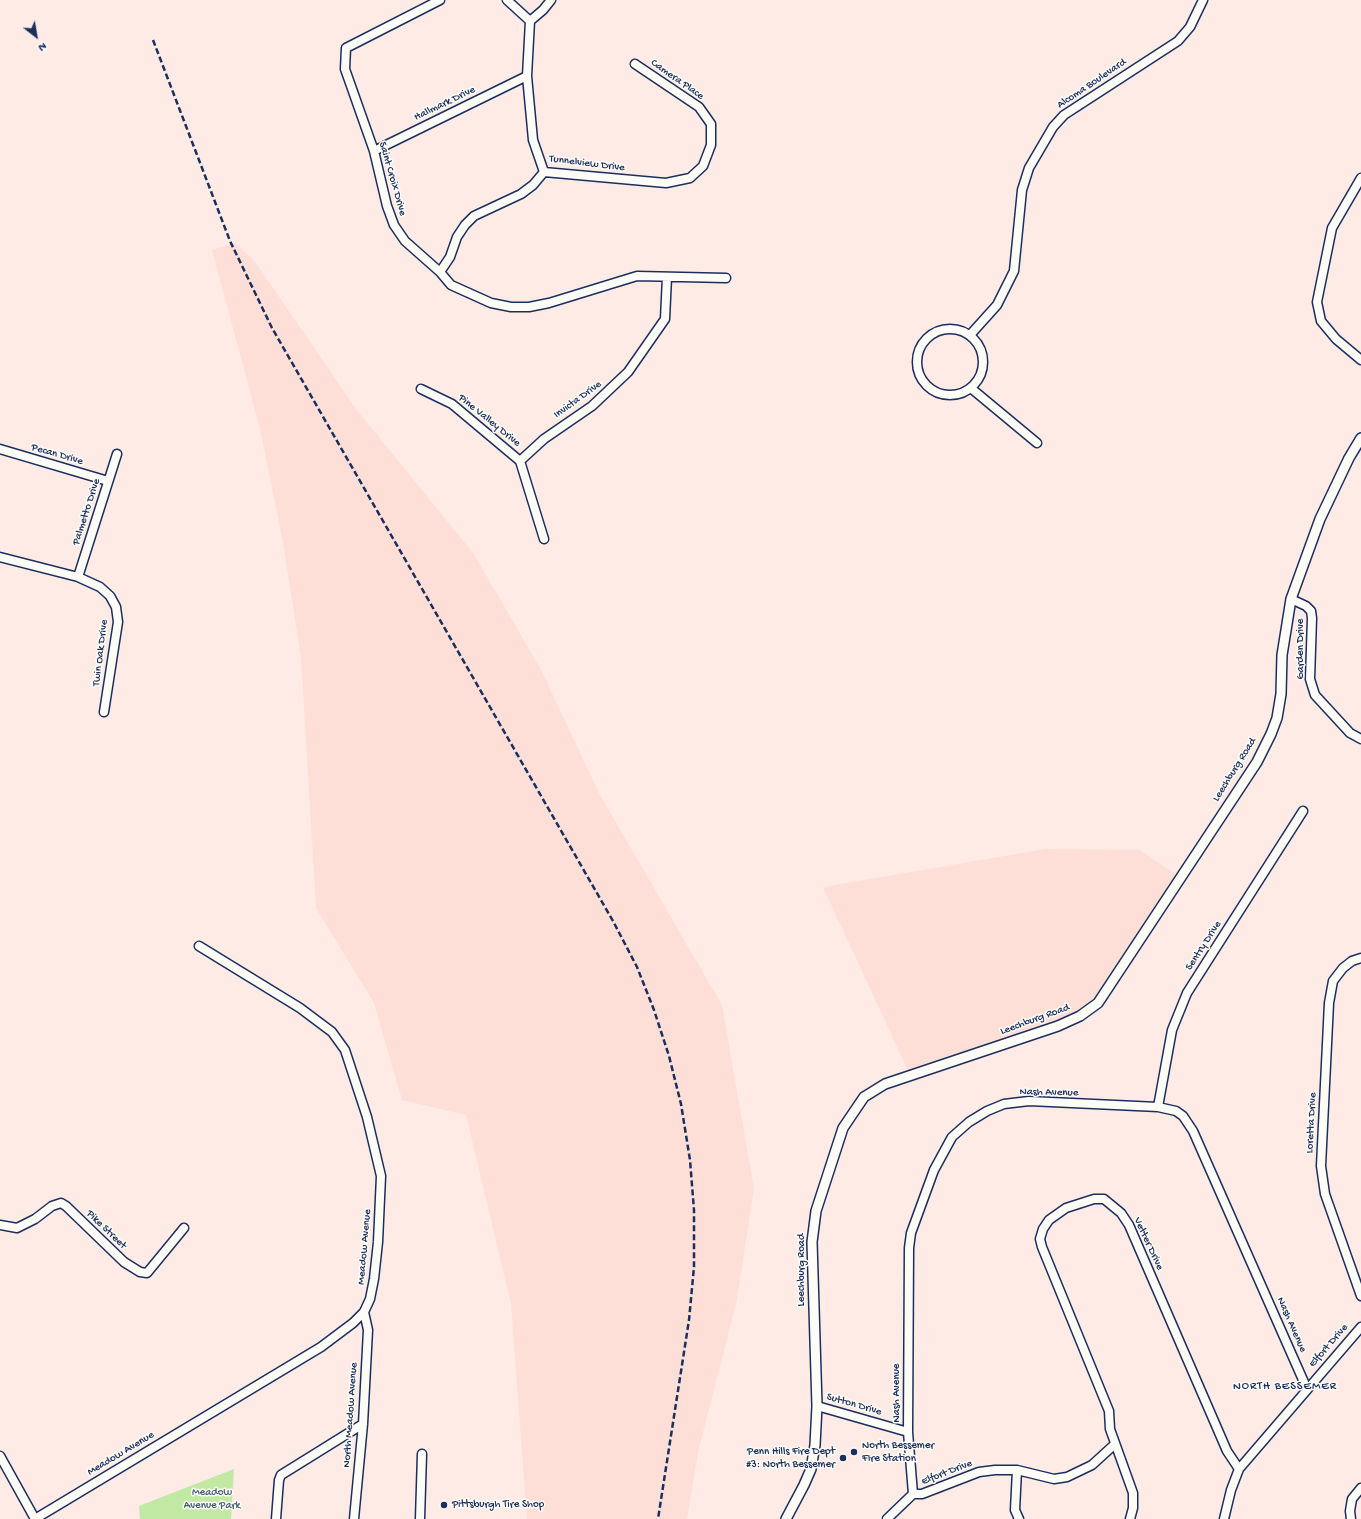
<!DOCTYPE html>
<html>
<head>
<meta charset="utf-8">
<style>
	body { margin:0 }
	#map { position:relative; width:1361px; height:1519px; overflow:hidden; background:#feebe5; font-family:"Gochi Hand",sans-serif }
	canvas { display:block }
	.north { position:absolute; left:16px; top:16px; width:40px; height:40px; -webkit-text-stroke:3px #fdfcf7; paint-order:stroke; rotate:149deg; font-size:11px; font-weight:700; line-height:16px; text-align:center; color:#1b2f5e }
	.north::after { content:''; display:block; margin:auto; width:14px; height:18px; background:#1b2f5e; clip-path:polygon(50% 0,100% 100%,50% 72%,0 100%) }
</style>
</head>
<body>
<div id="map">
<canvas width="1361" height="1519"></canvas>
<div class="north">N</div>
</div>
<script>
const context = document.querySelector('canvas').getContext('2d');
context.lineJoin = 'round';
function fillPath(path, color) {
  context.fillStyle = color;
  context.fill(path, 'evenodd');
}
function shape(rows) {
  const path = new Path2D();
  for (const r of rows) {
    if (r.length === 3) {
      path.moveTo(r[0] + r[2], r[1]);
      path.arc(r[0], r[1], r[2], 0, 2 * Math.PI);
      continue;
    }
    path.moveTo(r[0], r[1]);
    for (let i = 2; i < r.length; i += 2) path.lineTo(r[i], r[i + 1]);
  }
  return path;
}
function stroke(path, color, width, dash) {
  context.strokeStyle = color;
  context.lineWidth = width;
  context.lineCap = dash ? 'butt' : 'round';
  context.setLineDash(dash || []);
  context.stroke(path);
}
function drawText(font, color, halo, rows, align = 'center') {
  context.font = font + ' "Gochi Hand",sans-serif';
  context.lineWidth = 3;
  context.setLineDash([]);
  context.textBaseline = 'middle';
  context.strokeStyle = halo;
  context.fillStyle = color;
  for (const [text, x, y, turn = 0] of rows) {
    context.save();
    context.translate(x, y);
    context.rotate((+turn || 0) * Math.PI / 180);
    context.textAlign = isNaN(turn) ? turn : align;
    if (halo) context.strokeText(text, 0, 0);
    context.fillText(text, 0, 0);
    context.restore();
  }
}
const built = shape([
	[235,243,256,263,356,409,474,554,541,670,600,795,722,1005,754,1189,736,1304,698,1452,687,1519,527,1519,511,1304,466,1115,402,1100,374,1003,316,908,301,658,283,542,260,429,212,250],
	[1045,849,1140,850,1180,877,1089,1009,1058,1026,910,1075,823,887]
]);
const green = shape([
	[234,1469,231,1519,140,1519,139,1506]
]);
const minor = shape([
	[440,0,346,48,345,69,374,151,387,206,394,225,405,241,440,272,451,285,491,303,511,307,529,307,549,303,637,276,726,278],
	[507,0,530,21],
	[551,0,543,10,530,21,527,76,533,140,544,172,666,183,690,178,703,166,711,145,711,124,699,107,635,64],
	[374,151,527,76],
	[1361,178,1332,228,1317,302,1321,321,1336,339,1361,360],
	[440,272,450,257,457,237,465,225,474,216,521,194,533,185,544,172],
	[950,362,33],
	[970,335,997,305,1014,271,1022,190,1029,168,1053,127,1064,115,1178,41,1190,27,1203,0],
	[421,389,452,404,520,461],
	[972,389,1037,443],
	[0,449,108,481],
	[520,461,544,439,592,406,628,372,665,319,667,277],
	[520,461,544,539],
	[0,557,78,577,100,587,110,596,116,607,118,622,104,712],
	[78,577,117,454],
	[1291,599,1306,606,1311,611,1312,618,1310,679,1315,695,1350,733,1361,739],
	[1361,958,1352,961,1343,968,1333,981,1329,1003,1321,1166,1325,1194,1361,1296],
	[1158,1107,1172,1030,1187,993,1303,811],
	[0,1225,17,1228,35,1219,52,1206,61,1203,66,1206,124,1262,140,1272,147,1273,184,1228],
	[817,1406,908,1432],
	[0,1456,35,1519],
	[1017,1470,1015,1510,1019,1519],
	[913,1494,922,1494,979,1472,995,1470,1017,1470,1054,1479,1067,1477,1092,1465,1115,1444],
	[35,1519,321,1347,353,1323,364,1312,370,1299,374,1279,378,1242,381,1176,367,1117,345,1050,332,1032,300,1008,199,946],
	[276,1519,279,1480,281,1475,363,1424],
	[354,1519,363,1424,368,1330,364,1312],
	[420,1519,422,1454],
	[887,1519,913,1494,908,1432,909,1248,911,1233,934,1170,952,1137,969,1122,987,1111,1004,1104,1029,1101,1158,1107,1176,1111,1183,1116,1193,1131,1307,1389],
	[1130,1519,1133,1508,1133,1493,1110,1429,1109,1411,1042,1247,1040,1239,1043,1229,1049,1220,1066,1208,1094,1199,1104,1199,1121,1213,1129,1225,1227,1451,1239,1469],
	[1224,1519,1231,1490,1239,1469,1361,1327],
	[1351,1519,1350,1511,1352,1499,1361,1488]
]);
const tertiary = shape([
	[786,1519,804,1485,811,1469,815,1445,817,1406,812,1242,816,1211,843,1128,864,1097,885,1084,1058,1026,1080,1016,1098,1003,1257,762,1271,734,1277,718,1281,694,1282,655,1291,599,1320,519,1349,458,1361,438]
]);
const rail = shape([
	[153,40,230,241,272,328,613,921,637,967,654,1010,669,1056,681,1104,690,1160,694,1210,694,1267,689,1320,658,1519]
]);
const markers = [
	[854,1452,4,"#1b2f5e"],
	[843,1458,4,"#1b2f5e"],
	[444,1505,4,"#1b2f5e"]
];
const streetNames = [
	["Camera Place",677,80,35],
	["Alcoma Boulevard",1092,84,-34],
	["Hallmark Drive",445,104,-26],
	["Tunnelview Drive",587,164,7],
	["Saint Croix Drive",392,179,74],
	["Invicta Drive",578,400,-36],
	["Pine Valley Drive",489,421,39],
	["Pecan Drive",57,455,16],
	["Palmetto Drive",87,512,-72],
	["Garden Drive",1301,649,-90],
	["Twin Oak Drive",101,653,-83],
	["Leechburg Road",1235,770,-58],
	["Sentry Drive",1204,946,-57],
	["Leechburg Road",1035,1020,-20],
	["Nash Avenue",1049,1093,1],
	["Loretta Drive",1312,1123,-87],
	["Pike Street",106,1230,44],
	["Vetter Drive",1148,1244,65],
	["Meadow Avenue",365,1247,-85],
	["Leechburg Road",802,1270,-90],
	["Nash Avenue",1291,1325,66],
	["Elfort Drive",1329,1346,-49],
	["Nash Avenue",897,1393,-90],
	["Sutton Drive",854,1405,16],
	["North Meadow Avenue",351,1415,-86],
	["Meadow Avenue",121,1454,-31],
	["Elfort Drive",947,1473,-21]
];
const poiNames = [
	["North Bessemer",862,1446],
	["FIre Station",862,1459],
	["Penn Hills Fire Dept",835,1452,"right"],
	["#3: North Bessemer",835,1465,"right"],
	["Pittsburgh Tire Shop",452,1505]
];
const parkNames = [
	["Meadow",212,1493],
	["Avenue Park",212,1506]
];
const neighbourhoodNames = [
	["NORTH BESSEMER",1285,1387]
];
fillPath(built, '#fedfd8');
fillPath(green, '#c2e9a4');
stroke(minor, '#1b2f5e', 11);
stroke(tertiary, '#1b2f5e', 12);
stroke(minor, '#fdfcf7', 8);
stroke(tertiary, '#fdfcf7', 9);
stroke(rail, '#1b2f5e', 2.5, [6, 3]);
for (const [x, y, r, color] of markers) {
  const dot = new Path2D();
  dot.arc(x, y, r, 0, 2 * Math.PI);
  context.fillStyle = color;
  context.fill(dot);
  stroke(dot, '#fdfcf7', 1.5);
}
drawText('11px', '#1b2f5e', '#fdfcf7', streetNames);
drawText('11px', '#1b2f5e', '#fdfcf7', poiNames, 'left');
drawText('11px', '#455e70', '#fdfcf7', parkNames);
context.letterSpacing = '1px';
drawText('12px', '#1b2f5e', '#fdfcf7', neighbourhoodNames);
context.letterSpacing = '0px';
</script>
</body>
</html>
